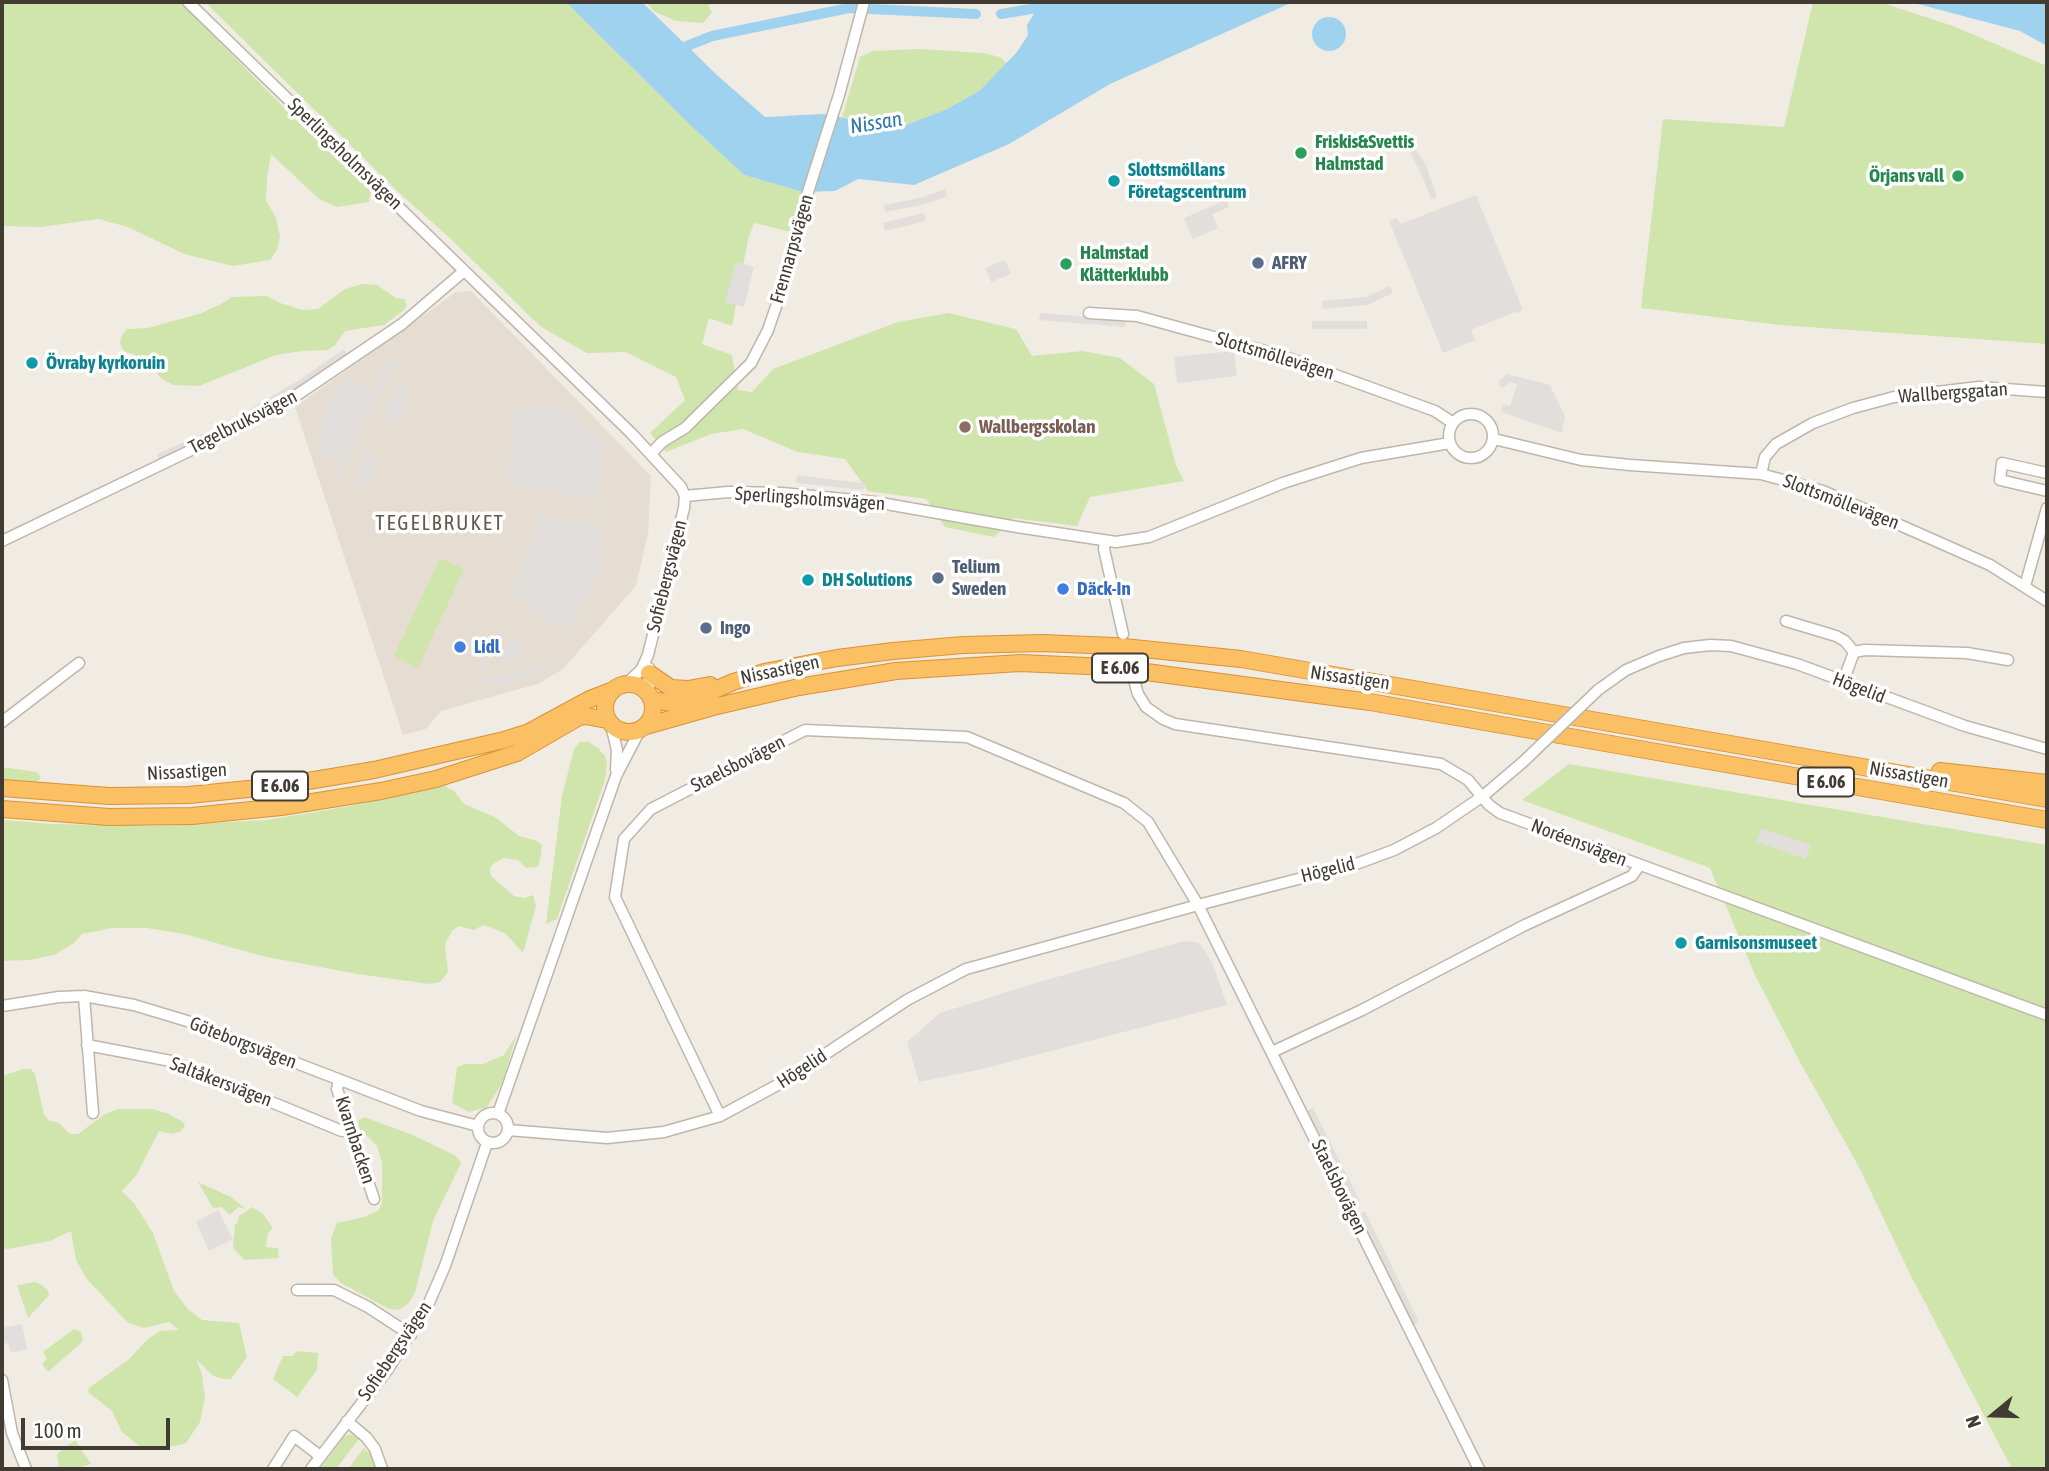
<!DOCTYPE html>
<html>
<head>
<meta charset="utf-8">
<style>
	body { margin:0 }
	#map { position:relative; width:2049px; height:1471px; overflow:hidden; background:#f1ece3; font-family:"Asap Condensed",sans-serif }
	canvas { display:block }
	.frame { position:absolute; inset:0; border:4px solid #423b33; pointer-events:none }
	.north { position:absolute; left:1958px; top:1380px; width:70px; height:70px; -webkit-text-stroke:5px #fff; paint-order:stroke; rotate:251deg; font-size:19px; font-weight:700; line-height:28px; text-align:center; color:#423b33 }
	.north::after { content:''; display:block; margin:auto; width:24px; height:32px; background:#423b33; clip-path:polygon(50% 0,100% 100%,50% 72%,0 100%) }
	.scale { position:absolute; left:21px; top:1418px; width:149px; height:32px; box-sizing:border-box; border:4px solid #423b33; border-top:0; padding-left:9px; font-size:21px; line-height:24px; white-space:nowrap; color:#423b33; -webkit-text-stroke:5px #fff; paint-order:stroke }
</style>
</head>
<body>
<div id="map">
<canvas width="2049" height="1471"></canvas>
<div class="frame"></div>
<div class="north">N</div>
<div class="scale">100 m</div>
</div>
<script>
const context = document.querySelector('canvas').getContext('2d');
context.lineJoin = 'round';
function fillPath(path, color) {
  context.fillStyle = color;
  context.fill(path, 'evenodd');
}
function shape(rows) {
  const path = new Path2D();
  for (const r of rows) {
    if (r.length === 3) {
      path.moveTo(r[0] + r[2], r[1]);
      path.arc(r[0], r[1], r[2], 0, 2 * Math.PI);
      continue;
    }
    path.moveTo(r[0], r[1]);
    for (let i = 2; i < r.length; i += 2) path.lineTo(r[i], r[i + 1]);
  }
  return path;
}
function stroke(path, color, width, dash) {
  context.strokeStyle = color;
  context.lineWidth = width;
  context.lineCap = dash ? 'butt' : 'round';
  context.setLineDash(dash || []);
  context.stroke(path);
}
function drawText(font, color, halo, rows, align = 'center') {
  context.font = font + ' "Asap Condensed",sans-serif';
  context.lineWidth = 7;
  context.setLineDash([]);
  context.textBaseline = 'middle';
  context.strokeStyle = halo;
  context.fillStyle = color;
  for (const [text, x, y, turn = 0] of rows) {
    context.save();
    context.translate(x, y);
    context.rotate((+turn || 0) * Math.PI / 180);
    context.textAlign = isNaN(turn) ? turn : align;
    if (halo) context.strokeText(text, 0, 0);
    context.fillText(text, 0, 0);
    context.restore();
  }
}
const residential = shape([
	[471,291,651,476,648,534,636,586,563,669,538,684,441,711,426,729,403,735,295,407,456,292]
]);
const green = shape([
	[2,2,180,2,304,128,371,191,369,202,337,207,319,199,271,154,267,179,266,200,276,218,280,237,277,250,270,260,233,266,184,254,128,227,98,219,41,227,2,226],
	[205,2,566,2,689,124,744,175,803,192,791,232,754,223,748,239,732,326,709,318,702,344,732,355,738,390,752,392,773,369,898,322,948,313,1016,329,1032,356,1083,351,1120,358,1154,384,1176,465,1184,481,1090,497,1077,526,1013,518,994,537,945,527,926,499,868,491,845,459,798,452,743,429,711,434,666,452,650,433,685,400,676,377,626,352,587,353,541,327,453,241,395,189],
	[646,2,731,2,708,5,712,12,703,23,676,21,655,12],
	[1813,2,1880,2,1953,26,2047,66,2047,344,1780,325,1641,308,1663,119,1784,127],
	[920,49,983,53,1000,57,1006,63,979,91,945,110,898,128,842,117,860,57,872,51],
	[362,284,377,285,396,298,405,299,407,305,404,310,384,325,345,331,335,345,328,350,302,351,276,355,199,386,173,385,162,379,143,358,124,351,120,344,121,337,127,329,148,328,199,314,221,304,232,297,267,296,280,303,303,310,318,309,345,289],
	[440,558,464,569,418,668,394,656],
	[580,742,589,742,598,748,605,756,607,764,605,780,557,919,546,924,562,796,574,749],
	[1569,764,2047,845,2047,1469,2012,1469,1909,1272,1860,1169,1800,1062,1755,975,1710,868,1522,800],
	[2,767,37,772,41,778,37,782,27,782,2,779],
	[445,786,454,791,464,804,495,817,519,836,537,841,542,845,540,860,537,867,526,868,518,860,504,858,493,864,490,869,491,876,514,896,524,898,533,895,536,906,523,953,506,934,495,929,483,925,474,930,459,926,452,931,445,944,448,972,440,982,430,984,357,974,262,956,184,934,147,928,112,928,82,934,74,943,54,955,29,960,2,961,2,820,52,824,160,826,267,820,345,807],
	[517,1034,502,1083,487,1107,469,1112,452,1103,457,1067,465,1064,483,1064,504,1055],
	[23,1069,31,1069,35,1074,44,1115,50,1121,58,1122,70,1134,78,1134,105,1114,118,1109,152,1109,169,1114,183,1122,185,1126,180,1132,171,1134,159,1131,136,1176,122,1191,134,1203,153,1233,174,1291,187,1308,202,1320,239,1323,247,1357,231,1379,224,1379,213,1376,196,1359,202,1374,205,1398,200,1422,186,1443,176,1446,141,1447,122,1432,112,1411,88,1392,89,1388,128,1360,148,1339,160,1331,179,1330,169,1322,144,1328,128,1323,86,1278,76,1260,71,1231,50,1241,2,1250,2,1076],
	[364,1117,413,1135,456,1156,461,1163,433,1221,415,1292,408,1304,398,1310,389,1309,341,1283,333,1275,331,1238,337,1223,364,1217,378,1211,382,1203,382,1163,377,1146,359,1128,358,1121],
	[198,1182,231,1197,246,1209,238,1207,230,1215,222,1207,213,1208],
	[252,1207,263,1214,273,1228,268,1233,266,1247,278,1248,279,1258,245,1260,233,1248,235,1225,238,1222,239,1216],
	[35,1282,42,1285,48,1291,49,1295,28,1318,17,1285],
	[74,1329,81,1332,83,1339,80,1344,48,1372,42,1364,47,1359,43,1352],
	[296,1351,318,1353,317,1370,297,1397,273,1379,283,1356,293,1356],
	[350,1434,359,1439,336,1469,320,1469,344,1437],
	[75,1440,91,1464,73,1469,59,1469,57,1454],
	[364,1448,371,1455,375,1469,348,1469]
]);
const parking = shape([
	[1411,142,1426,165,1437,197,1431,199,1419,169,1406,146],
	[945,189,947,196,926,204,885,212,884,205,924,197],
	[1476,195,1523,310,1516,313,1515,312,1471,330,1475,340,1443,353,1389,221,1397,218,1400,224],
	[1226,200,1229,207,1212,214,1218,228,1193,239,1184,218],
	[924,213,926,221,885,231,883,223],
	[1005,260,1011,274,991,282,985,268],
	[736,262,754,267,744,307,725,302],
	[1390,286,1393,293,1367,305,1323,309,1322,301,1366,297],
	[1040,313,1126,320,1125,327,1039,320],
	[1312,321,1367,321,1367,329,1312,329],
	[344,349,348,355,301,387,251,416,248,410,298,381],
	[1234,351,1237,376,1177,383,1174,357],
	[388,357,395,361,340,475,334,472,338,461,318,452,321,445,318,443,326,427,319,423,333,393,336,394,344,378,372,392],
	[1507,374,1550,385,1565,416,1562,433,1501,412,1503,404,1510,406,1517,385,1511,382,1502,388,1498,382],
	[397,385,411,392,398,421,390,418,388,421,382,418],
	[516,408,566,408,602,442,598,501,507,483],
	[213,429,216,434,159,460,157,454],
	[367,449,381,456,367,487,353,480],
	[797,475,868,484,862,490,796,483],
	[539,513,603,528,601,545,605,547,601,571,583,605,563,631,509,590,524,570,519,565,524,558,533,536],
	[510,638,524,644,516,663,509,660,507,664,500,661],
	[482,661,487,664,482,675,493,680,550,662,552,669,495,688,493,681,489,686,479,682,482,675,476,672],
	[1761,828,1811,845,1806,859,1756,842],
	[1184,941,1199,943,1212,962,1227,1005,982,1069,919,1082,907,1042,940,1013,1039,982],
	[1313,1108,1360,1201,1353,1204,1307,1111],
	[218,1210,233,1239,209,1251,196,1222],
	[1365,1211,1419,1322,1413,1325,1359,1215],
	[22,1324,27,1349,11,1353,8,1343,2,1344,2,1328]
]);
const water = shape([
	[566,2,642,2,718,76,765,117,823,114,898,128,945,110,979,91,1017,52,1028,35,1027,25,1041,2,1293,2,1110,84,1009,144,914,185,858,179,835,191,803,192,744,175,689,124],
	[1910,2,2047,2,2047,46,2020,31],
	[1329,34,17]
]);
const canal = shape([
	[1001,14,1037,8],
	[687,46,712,36,849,8,976,14]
]);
const minor = shape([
	[188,2,631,433,681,487,685,496,684,508,648,655,641,670,626,684],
	[1089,313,1137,316,1283,356,1435,411,1453,423],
	[1471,436,22],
	[1494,439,1581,460,1630,465,1761,474,1823,491,1990,565,2047,601],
	[651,454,662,442,685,428,751,363,768,330,782,289,799,220,839,95,864,2],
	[2047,473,2002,463,2000,480,2047,491],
	[1761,474,1765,457,1776,444,1813,423,1853,408,1894,397,1979,387,2047,392],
	[685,496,728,492,782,493,875,502,1017,527,1116,542,1149,537,1283,483,1361,458,1450,443],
	[2,541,233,430,294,397,402,324,464,271],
	[1105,541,1104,549,1123,634],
	[2025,586,2047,508],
	[1786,621,1836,636,1845,641,1854,652],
	[649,668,649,695],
	[1133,677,1138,694,1146,707,1163,719,1175,724,1441,764,1468,780,1489,805,1500,813,2047,1015],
	[1843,682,1854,652,1865,650,1967,653,2008,660],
	[1598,690,1626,670,1659,656,1684,648,1710,645,1731,646,1797,664,1965,726,2047,749],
	[2,722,79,663],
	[611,725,617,750,616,770],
	[84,996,93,1113],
	[2,1006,59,997,84,996,134,1005,187,1021,421,1111,478,1126],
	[87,1045,171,1061,342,1131,350,1129],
	[1272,1052,1362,1010,1525,925,1632,876,1639,866],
	[339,1081,337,1089,374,1199],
	[493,1128,15],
	[498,1114,616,776,640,730],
	[720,1116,615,897,624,839,651,809,805,730,967,737,1124,803,1148,822,1198,905,1479,1469],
	[508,1130,607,1138,664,1132,720,1116,783,1082,907,1000,966,969,1198,905,1356,864,1394,850,1436,828,1483,796,1523,762],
	[297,1290,334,1290,368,1307,411,1335],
	[2,1380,12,1433,26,1469],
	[347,1421,367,1438,375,1449,382,1469],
	[273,1469,294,1436,320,1456],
	[311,1469,388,1369,428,1305,445,1266,487,1143]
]);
const highway = shape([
	[649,673,671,688,688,689,710,685],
	[629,708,24],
	[652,700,672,703,687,702,733,682,764,672,837,658,893,651,963,645,1042,643,1114,646,1241,659,2047,799],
	[646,726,713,707,799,687,896,671,1020,663,1109,667,1370,702,2047,820],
	[1940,771,2047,783],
	[2,788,109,796,189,795,278,786,374,770,504,740,529,732,590,699,611,691],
	[2,809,109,817,192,816,281,807,381,791,436,779,517,753,579,717,586,716,607,720]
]);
const minorBridge = shape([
	[1523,762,1598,690]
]);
const markers = [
	[1301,153,7,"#2e9e5b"],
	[1958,176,7,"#2e9e5b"],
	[1114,181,7,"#0f9aa8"],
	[1258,263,7,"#5c6f8a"],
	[1066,264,7,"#2e9e5b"],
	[32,363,7,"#0f9aa8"],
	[965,427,7,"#8d6e63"],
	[938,578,7,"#5c6f8a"],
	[808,580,7,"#0f9aa8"],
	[1063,589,7,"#3f7fe0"],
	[706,628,7,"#5c6f8a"],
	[460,647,7,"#3f7fe0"],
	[1681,943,7,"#0f9aa8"]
];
const shields = [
	[1120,668,56],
	[1826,782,56],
	[280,786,56]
];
const shieldNames = [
	["E 6.06",1120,668],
	["E 6.06",1826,782],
	["E 6.06",280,786]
];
const leisureNames = [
	["Friskis&Svettis",1315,142],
	["Halmstad",1315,164],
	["Örjans vall",1944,176,"right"],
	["Halmstad",1080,253],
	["Klätterklubb",1080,275]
];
const streetNames = [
	["Sperlingsholmsvägen",345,154,44],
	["Frennarpsvägen",792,249,-74],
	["Slottsmöllevägen",1275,356,17],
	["Wallbergsgatan",1953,393,-4],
	["Tegelbruksvägen",243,422,-27],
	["Sperlingsholmsvägen",810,499,4],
	["Slottsmöllevägen",1841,502,21],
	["Sofiebergsvägen",667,576,-76],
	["Nissastigen",780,670,-12],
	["Nissastigen",1350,678,8],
	["Högelid",1859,688,21],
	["Staelsbovägen",738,764,-27],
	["Nissastigen",187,772,-3],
	["Nissastigen",1909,775,10],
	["Noréensvägen",1579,843,21],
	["Högelid",1328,870,-14],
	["Göteborgsvägen",243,1043,21],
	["Högelid",802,1069,-33],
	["Saltåkersvägen",221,1082,21],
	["Kvarnbacken",355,1140,72],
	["Staelsbovägen",1339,1187,64],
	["Sofiebergsvägen",395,1351,-56]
];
const cultureNames = [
	["Slottsmöllans",1128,170],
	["Företagscentrum",1128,192],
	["Övraby kyrkoruin",46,363],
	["DH Solutions",822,580],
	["Garnisonsmuseet",1695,943]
];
const serviceNames = [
	["AFRY",1272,263],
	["Telium",952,567],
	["Sweden",952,589],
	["Ingo",720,628]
];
const educationNames = [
	["Wallbergsskolan",979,427]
];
const shopNames = [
	["Däck-In",1077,589],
	["Lidl",474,647]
];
const waterNames = [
	["Nissan",876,123,-9]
];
const neighbourhoodNames = [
	["TEGELBRUKET",440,523]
];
fillPath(residential, '#e5ddd1');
fillPath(green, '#cfe5ab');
fillPath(parking, '#e1dedb');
fillPath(water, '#9fd2ee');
stroke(canal, '#9fd2ee', 10);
stroke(minor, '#bfb6a9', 13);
stroke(highway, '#d99234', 18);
stroke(minor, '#fff', 10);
stroke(highway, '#fbbf64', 16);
stroke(minorBridge, '#bfb6a9', 13, []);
stroke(minorBridge, '#fff', 10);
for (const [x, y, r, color] of markers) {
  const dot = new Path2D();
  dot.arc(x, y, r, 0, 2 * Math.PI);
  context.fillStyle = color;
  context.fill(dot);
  stroke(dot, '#fff', 2.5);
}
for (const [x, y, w] of shields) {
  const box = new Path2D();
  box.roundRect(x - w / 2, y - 14.5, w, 29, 5);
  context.fillStyle = '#fff';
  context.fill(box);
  stroke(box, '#423b33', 2);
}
drawText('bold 18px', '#423b33', null, shieldNames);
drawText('bold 19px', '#27864d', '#fff', leisureNames, 'left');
drawText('19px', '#423b33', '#fff', streetNames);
drawText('bold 19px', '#0d838f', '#fff', cultureNames, 'left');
drawText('bold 19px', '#4e5e75', '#fff', serviceNames, 'left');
drawText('bold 19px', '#785e54', '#fff', educationNames, 'left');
drawText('bold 19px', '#366cbe', '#fff', shopNames, 'left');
drawText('italic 21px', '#2e7aa3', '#fff', waterNames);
context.letterSpacing = '2px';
drawText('21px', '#65594b', '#fff', neighbourhoodNames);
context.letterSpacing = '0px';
</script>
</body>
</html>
